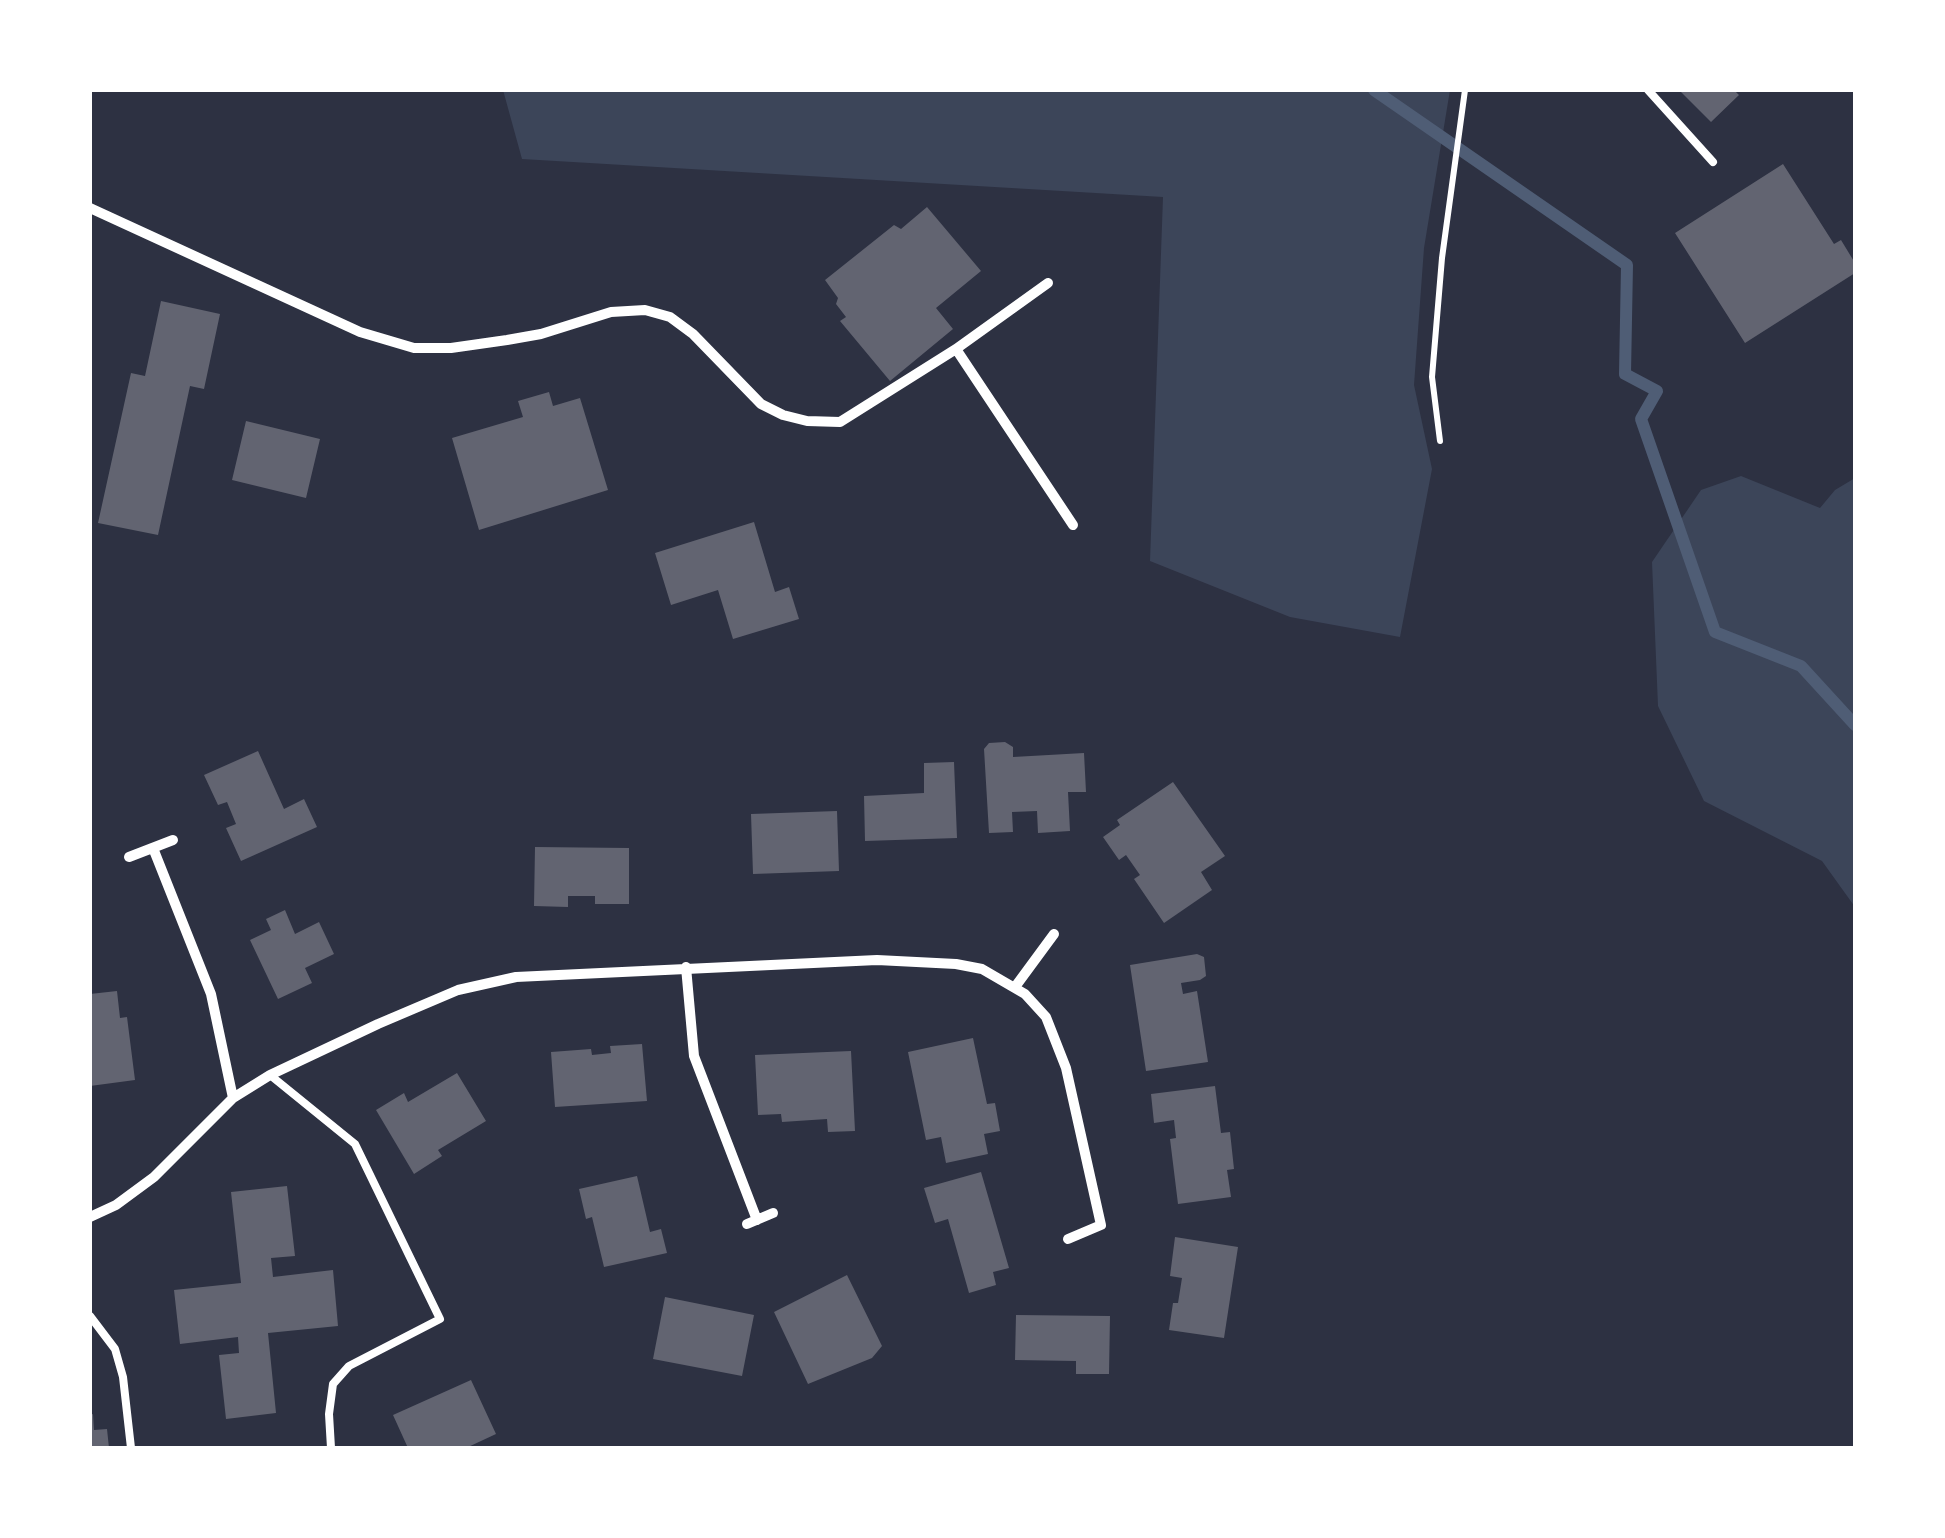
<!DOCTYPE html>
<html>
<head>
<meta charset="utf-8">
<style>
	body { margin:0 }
	#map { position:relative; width:1945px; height:1538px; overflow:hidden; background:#2d3142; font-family:"Zilla Slab",serif }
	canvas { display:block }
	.frame { position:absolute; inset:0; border:92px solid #fff; pointer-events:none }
</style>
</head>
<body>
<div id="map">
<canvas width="1945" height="1538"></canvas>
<div class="frame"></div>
</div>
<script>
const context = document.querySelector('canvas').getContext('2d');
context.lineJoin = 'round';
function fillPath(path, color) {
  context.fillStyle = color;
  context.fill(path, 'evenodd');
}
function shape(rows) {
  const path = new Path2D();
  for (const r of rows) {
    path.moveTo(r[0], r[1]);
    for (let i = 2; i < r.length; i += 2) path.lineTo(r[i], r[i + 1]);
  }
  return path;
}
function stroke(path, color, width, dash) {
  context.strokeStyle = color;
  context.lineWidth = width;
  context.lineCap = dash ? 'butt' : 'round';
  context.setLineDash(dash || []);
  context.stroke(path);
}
const green = shape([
	[503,90,1450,90,1424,248,1414,385,1432,469,1400,637,1290,617,1150,561,1163,197,522,159],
	[1741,476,1820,508,1835,490,1855,478,1855,907,1822,861,1704,801,1658,706,1652,562,1701,490]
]);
const stream = shape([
	[1374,90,1627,265,1625,374,1657,391,1641,419,1715,632,1801,666,1855,725]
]);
const building = shape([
	[1679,90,1734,90,1739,95,1711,122],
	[1783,164,1834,244,1841,240,1855,263,1855,273,1745,343,1675,233],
	[927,207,981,271,936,308,953,329,890,381,840,321,846,317,836,304,838,298,825,280,894,225,901,229],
	[161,301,220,314,204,389,190,386,158,535,98,523,131,373,145,376],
	[549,392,553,406,580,398,608,490,479,530,452,438,523,417,518,401],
	[246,421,320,439,306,498,232,480],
	[754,522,775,592,789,587,799,619,733,639,718,590,671,605,655,553],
	[1005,742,1013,747,1013,757,1084,753,1086,792,1068,792,1070,831,1038,833,1037,811,1012,812,1013,832,989,833,984,749,989,743],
	[258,751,284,809,304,799,317,827,241,861,226,828,236,824,227,802,218,805,204,775],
	[954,762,957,838,865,841,864,796,924,793,924,763],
	[1173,782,1225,856,1201,872,1212,890,1164,923,1134,879,1140,875,1126,855,1119,860,1103,837,1120,825,1117,820],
	[837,811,839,871,753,874,751,814],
	[535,847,629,848,629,904,595,904,595,896,568,896,568,907,534,906],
	[285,910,295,934,319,922,334,954,305,968,312,983,278,999,250,940,271,930,266,919],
	[1197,954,1204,957,1206,976,1200,980,1181,983,1183,994,1197,991,1208,1062,1146,1071,1130,965],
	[117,991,120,1018,127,1017,135,1080,90,1086,90,994],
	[973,1038,987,1104,995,1103,1000,1131,984,1134,988,1154,946,1163,941,1137,926,1140,908,1052],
	[642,1044,647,1101,555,1107,551,1052,591,1049,592,1055,611,1053,610,1046],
	[851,1051,855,1131,828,1132,827,1119,782,1122,781,1114,758,1115,755,1055],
	[457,1073,486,1121,438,1150,442,1156,414,1174,376,1110,404,1093,408,1102],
	[1215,1086,1221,1133,1230,1132,1234,1169,1227,1170,1231,1197,1178,1204,1170,1139,1176,1138,1174,1120,1154,1123,1151,1094],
	[981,1172,1009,1268,993,1272,996,1285,969,1293,948,1219,935,1223,924,1188],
	[637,1176,650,1232,661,1229,667,1253,604,1267,592,1217,586,1219,579,1189],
	[287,1186,295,1256,271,1258,273,1277,333,1270,338,1326,268,1333,276,1413,226,1419,219,1355,239,1353,238,1337,180,1344,174,1290,241,1283,231,1192],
	[1175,1237,1238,1247,1224,1338,1169,1330,1173,1303,1178,1303,1182,1278,1170,1276],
	[847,1275,882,1346,872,1358,808,1384,774,1312],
	[665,1297,754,1315,742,1376,653,1359],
	[1016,1315,1110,1316,1109,1374,1076,1374,1076,1361,1015,1360],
	[471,1380,496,1434,466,1448,408,1448,393,1415],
	[93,1414,94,1430,107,1429,109,1448,90,1448,90,1415]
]);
const path = shape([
	[1440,441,1432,377,1442,258,1465,90]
]);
const service = shape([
	[1648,90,1713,162],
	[270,1075,355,1144,440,1319,349,1366,333,1384,329,1414,331,1448],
	[90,1316,115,1349,123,1377,131,1448]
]);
const minor = shape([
	[90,208,360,332,414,348,451,348,507,340,541,334,611,312,645,310,670,317,693,334,761,404,783,415,807,421,840,422,956,349,1048,283],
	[956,349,1073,525],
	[153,848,211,994,233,1098],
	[129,857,173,840],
	[686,967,694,1056,757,1220],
	[1015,987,1054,934],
	[90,1217,116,1205,154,1177,233,1098,270,1075,378,1024,458,990,516,977,877,960,956,964,982,969,1025,994,1046,1017,1066,1068,1101,1225,1068,1239],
	[747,1224,773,1213]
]);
fillPath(green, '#3c4559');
stroke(stream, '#4f5d75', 12);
fillPath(building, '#626471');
stroke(path, '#fff', 6);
stroke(service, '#fff', 8);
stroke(minor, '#fff', 10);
</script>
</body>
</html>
